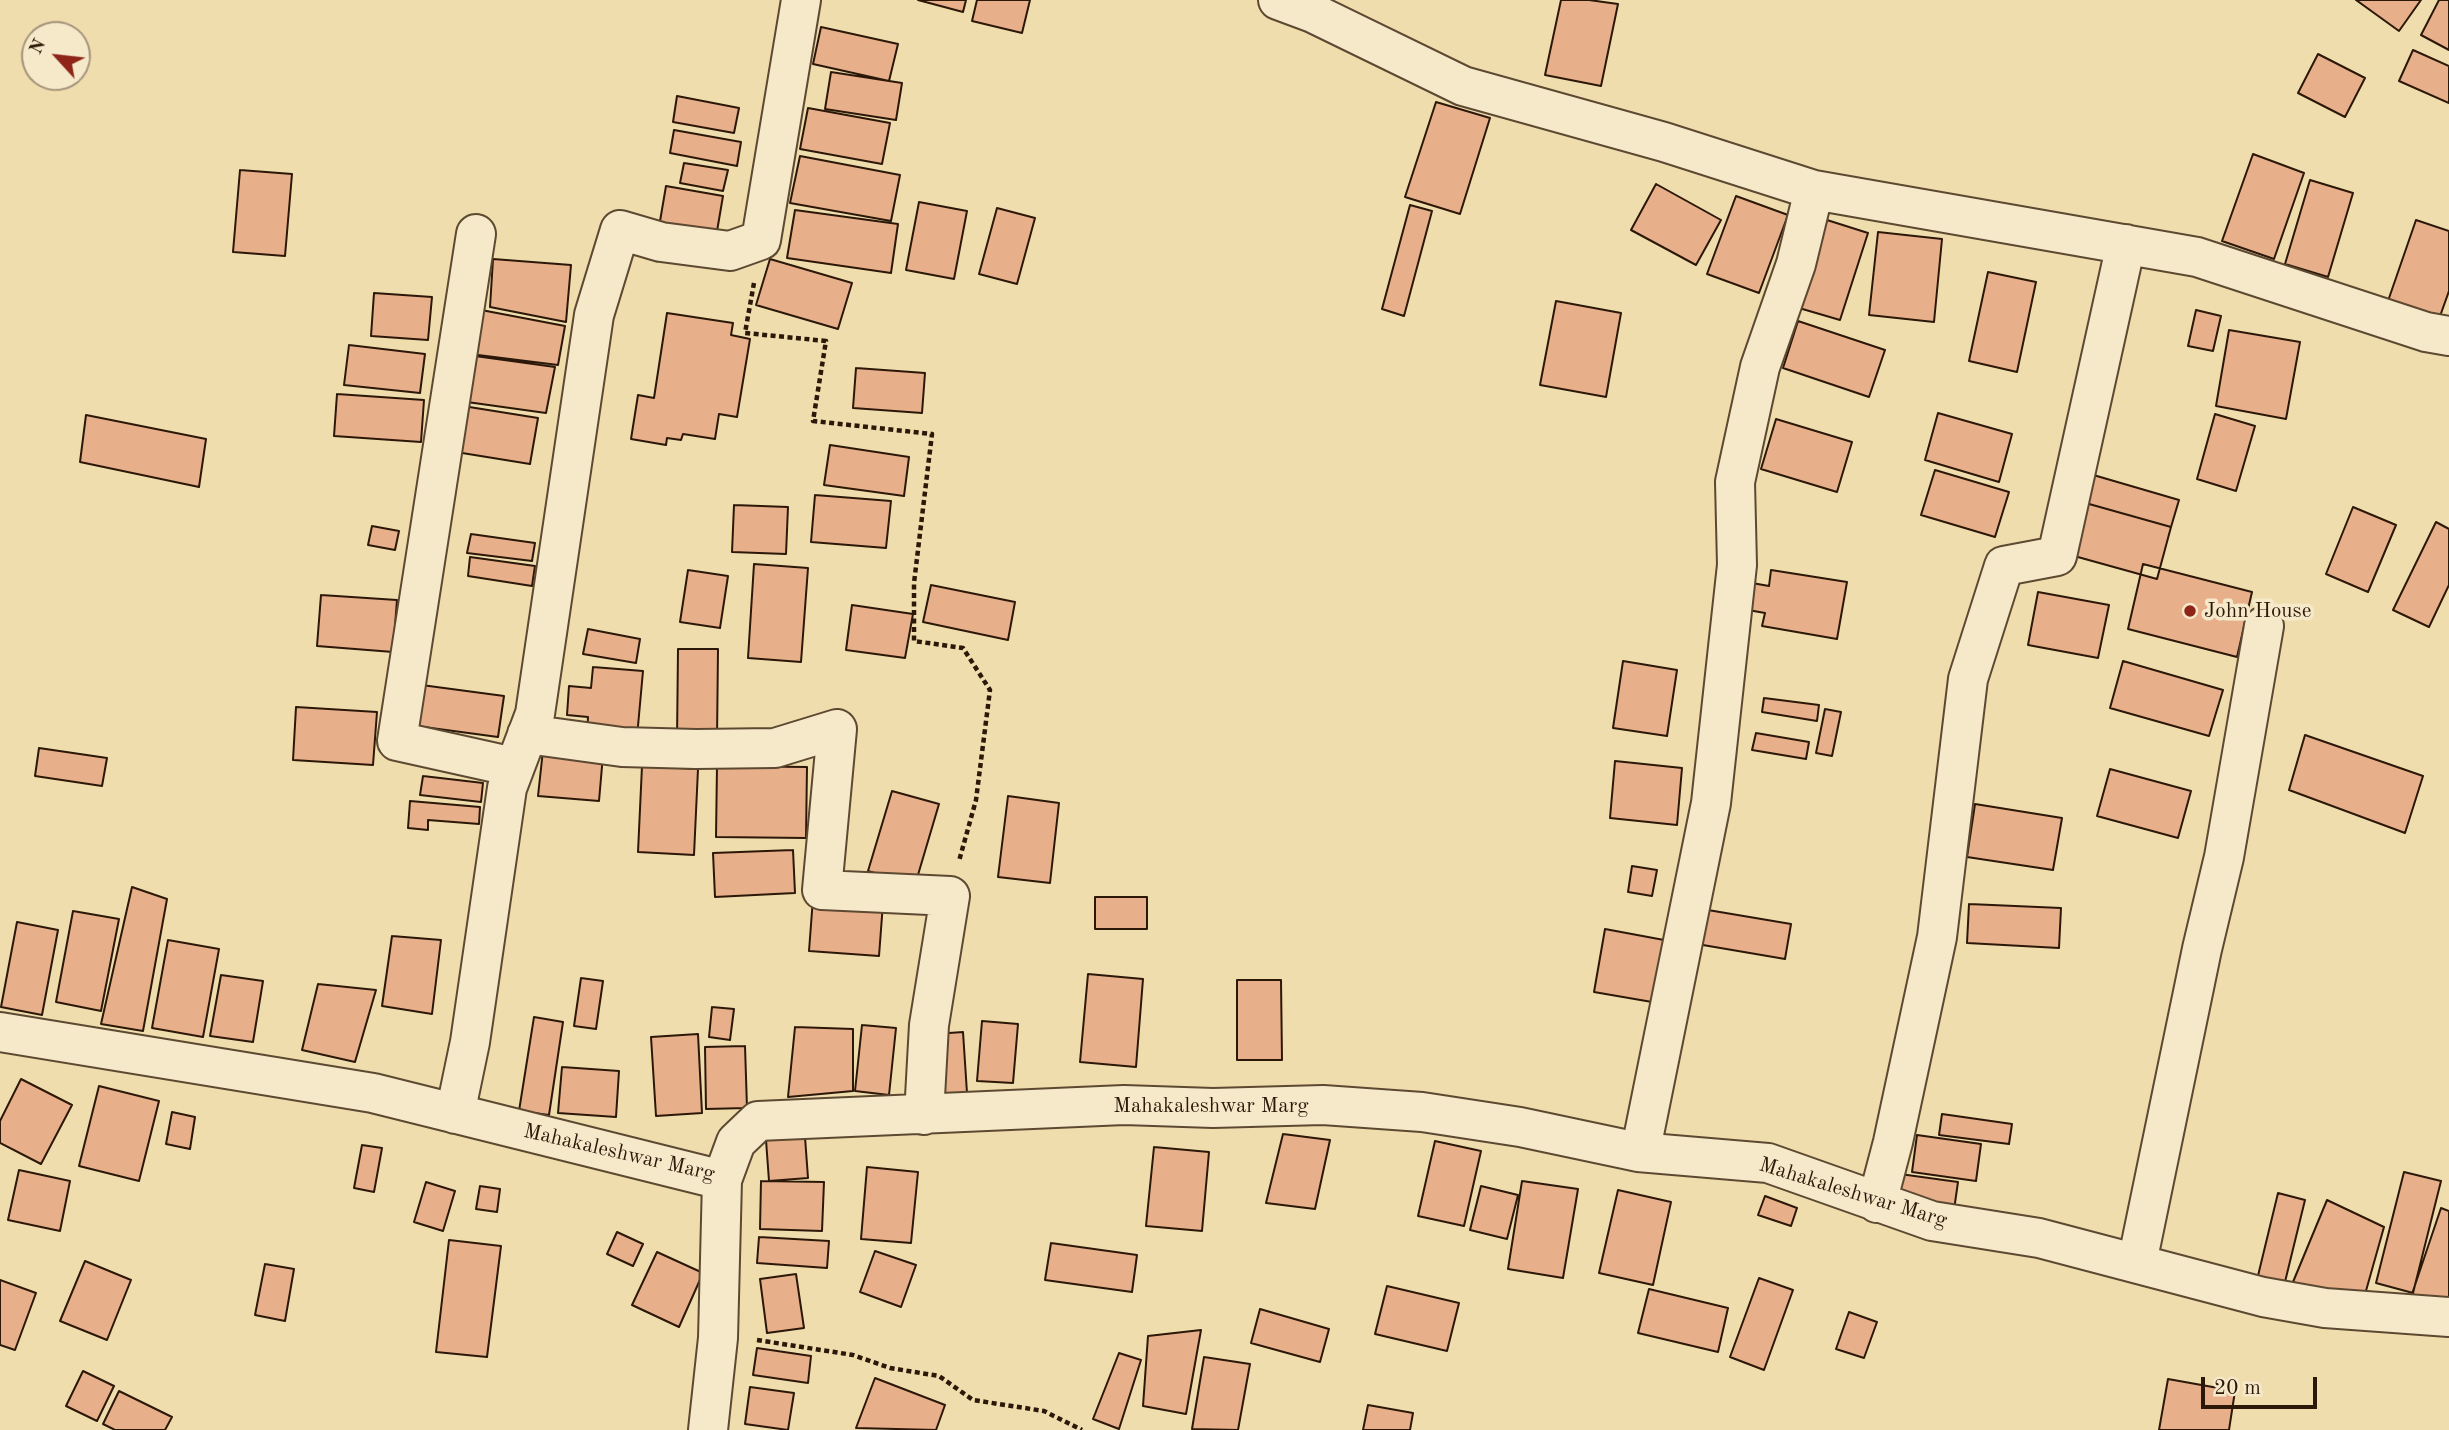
<!DOCTYPE html>
<html>
<head>
<meta charset="utf-8">
<style>
	body { margin:0 }
	#map { position:relative; width:2449px; height:1430px; overflow:hidden; background:#f0ddad; font-family:"Old Standard TT",serif }
	canvas { display:block }
	.north { position:absolute; left:21px; top:21px; width:70px; height:70px; box-sizing:border-box; background:#f5e9ca; border:2px solid #a5957c; border-radius:50%; rotate:297deg; font-size:19px; font-weight:700; line-height:28px; text-align:center; color:#2c1808 }
	.north::after { content:''; display:block; margin:auto; width:24px; height:32px; background:#8f2418; clip-path:polygon(50% 0,100% 100%,50% 72%,0 100%) }
	.scale { position:absolute; left:2201px; top:1377px; width:116px; height:32px; box-sizing:border-box; border:4px solid #2c1808; border-top:0; padding-left:9px; font-size:21px; line-height:24px; white-space:nowrap; color:#2c1808; -webkit-text-stroke:5px #f5e9ca; paint-order:stroke }
</style>
</head>
<body>
<div id="map">
<canvas width="2449" height="1430"></canvas>
<div class="north">N</div>
<div class="scale">20 m</div>
</div>
<script>
const context = document.querySelector('canvas').getContext('2d');
context.lineJoin = 'round';
function fillPath(path, color) {
  context.fillStyle = color;
  context.fill(path, 'evenodd');
}
function shape(rows) {
  const path = new Path2D();
  for (const r of rows) {
    path.moveTo(r[0], r[1]);
    for (let i = 2; i < r.length; i += 2) path.lineTo(r[i], r[i + 1]);
  }
  return path;
}
function stroke(path, color, width, dash) {
  context.strokeStyle = color;
  context.lineWidth = width;
  context.lineCap = dash ? 'butt' : 'round';
  context.setLineDash(dash || []);
  context.stroke(path);
}
function drawText(font, color, halo, rows, align = 'center') {
  context.font = font + ' "Old Standard TT",serif';
  context.lineWidth = 7;
  context.setLineDash([]);
  context.textBaseline = 'middle';
  context.strokeStyle = halo;
  context.fillStyle = color;
  for (const [text, x, y, turn = 0] of rows) {
    context.save();
    context.translate(x, y);
    context.rotate((+turn || 0) * Math.PI / 180);
    context.textAlign = isNaN(turn) ? turn : align;
    if (halo) context.strokeText(text, 0, 0);
    context.fillText(text, 0, 0);
    context.restore();
  }
}
const building = shape([
	[918,0,966,0,963,12,918,0],
	[977,0,1030,0,1022,33,972,21,977,0],
	[1561,0,1589,0,1618,4,1601,86,1545,75,1561,0],
	[2356,0,2421,0,2399,31,2356,0],
	[2439,0,2449,0,2449,50,2421,35,2439,0],
	[821,27,898,44,889,81,813,64,821,27],
	[2413,50,2449,66,2449,103,2399,81,2413,50],
	[2318,54,2365,78,2345,117,2298,93,2318,54],
	[831,72,902,83,896,120,825,109,831,72],
	[677,96,739,108,734,133,673,122,677,96],
	[1436,102,1490,118,1460,214,1405,197,1436,102],
	[808,108,890,123,882,164,800,149,808,108],
	[674,130,741,142,737,166,670,153,674,130],
	[2253,154,2304,173,2274,259,2222,241,2253,154],
	[800,156,900,175,891,221,790,203,800,156],
	[684,163,728,170,723,191,680,183,684,163],
	[240,170,292,174,285,256,233,252,240,170],
	[2310,180,2353,193,2328,277,2285,264,2310,180],
	[1656,184,1721,220,1696,265,1631,230,1656,184],
	[666,186,723,196,715,243,658,233,666,186],
	[1736,196,1788,215,1759,293,1707,274,1736,196],
	[919,202,967,211,954,279,906,270,919,202],
	[1410,205,1432,211,1404,316,1382,309,1410,205],
	[997,208,1035,218,1017,284,979,274,997,208],
	[795,210,898,224,891,273,787,258,795,210],
	[1827,220,1868,233,1840,320,1799,308,1827,220],
	[2416,220,2449,231,2449,291,2439,319,2388,301,2416,220],
	[1878,232,1942,239,1934,322,1869,315,1878,232],
	[493,259,571,265,566,322,490,307,493,259],
	[770,259,852,283,838,329,756,305,770,259],
	[1988,272,2036,282,2017,372,1969,361,1988,272],
	[374,293,432,297,428,340,371,336,374,293],
	[1556,301,1621,313,1606,397,1540,385,1556,301],
	[476,309,565,326,558,365,470,354,476,309],
	[2196,310,2221,316,2213,351,2188,346,2196,310],
	[667,313,733,323,731,335,750,339,737,417,719,414,715,439,683,434,681,440,667,438,666,445,631,439,638,395,654,398,667,313],
	[1798,321,1885,350,1869,397,1783,368,1798,321],
	[2229,330,2300,342,2286,419,2216,406,2229,330],
	[349,345,425,354,420,393,344,385,349,345],
	[475,356,555,367,546,413,467,402,475,356],
	[856,368,925,373,922,413,853,408,856,368],
	[337,394,424,400,421,442,334,436,337,394],
	[463,406,538,418,530,464,456,452,463,406],
	[1938,413,2012,434,1999,482,1925,460,1938,413],
	[2215,414,2255,426,2236,491,2197,479,2215,414],
	[86,415,206,439,199,487,80,462,86,415],
	[1776,419,1852,442,1837,492,1761,469,1776,419],
	[830,445,909,457,904,496,824,485,830,445],
	[1935,470,2009,492,1995,537,1921,515,1935,470],
	[2090,474,2179,500,2171,527,2082,502,2090,474],
	[815,495,891,501,886,548,811,542,815,495],
	[2082,502,2171,527,2157,579,2067,554,2082,502],
	[734,505,788,507,786,554,732,552,734,505],
	[2353,507,2396,525,2368,592,2326,574,2353,507],
	[2436,522,2449,529,2449,585,2429,627,2393,610,2436,522],
	[372,526,399,531,395,550,368,545,372,526],
	[471,534,535,543,532,561,467,553,471,534],
	[470,557,535,566,532,586,468,576,470,557],
	[754,564,808,568,801,662,748,658,754,564],
	[2143,564,2252,592,2237,657,2128,629,2143,564],
	[688,570,728,576,720,628,680,622,688,570],
	[1771,570,1847,582,1837,639,1762,626,1765,613,1748,610,1752,583,1769,586,1771,570],
	[931,585,1015,602,1008,640,923,622,931,585],
	[2038,592,2109,605,2098,658,2028,645,2038,592],
	[321,595,397,600,393,652,317,646,321,595],
	[852,605,913,614,905,658,846,650,852,605],
	[588,629,640,639,636,663,583,654,588,629],
	[678,649,718,649,717,740,677,740,678,649],
	[1623,661,1677,670,1667,736,1613,728,1623,661],
	[2123,661,2223,690,2209,736,2110,708,2123,661],
	[593,667,643,671,637,737,587,733,588,717,567,715,569,686,591,688,593,667],
	[414,684,504,696,498,737,409,725,414,684],
	[1764,698,1819,705,1817,721,1762,712,1764,698],
	[296,707,377,712,373,765,293,760,296,707],
	[1825,709,1841,712,1832,756,1816,753,1825,709],
	[1756,733,1809,742,1806,759,1752,750,1756,733],
	[2305,735,2423,776,2405,833,2289,790,2305,735],
	[39,748,107,758,102,786,35,776,39,748],
	[543,750,603,755,599,801,538,796,543,750],
	[1615,761,1682,768,1677,825,1610,818,1615,761],
	[642,766,698,769,694,855,638,852,642,766],
	[717,766,807,767,806,838,716,837,717,766],
	[2110,769,2191,791,2178,838,2097,816,2110,769],
	[423,776,483,783,481,802,420,795,423,776],
	[892,791,939,804,915,885,868,871,892,791],
	[1008,796,1059,803,1050,883,998,877,1008,796],
	[410,801,480,807,479,824,428,820,428,830,408,828,410,801],
	[1975,804,2062,818,2053,870,1967,857,1975,804],
	[793,850,795,893,715,897,713,853,793,850],
	[1632,866,1657,870,1652,896,1628,892,1632,866],
	[132,887,167,899,143,1031,101,1024,132,887],
	[1095,897,1147,897,1147,929,1095,929,1095,897],
	[813,898,883,903,879,956,809,951,813,898],
	[1969,904,2061,908,2059,948,1967,943,1969,904],
	[1702,909,1791,924,1785,959,1697,944,1702,909],
	[73,911,119,919,101,1011,56,1002,73,911],
	[17,922,58,930,42,1015,1,1007,17,922],
	[1605,929,1664,940,1652,1002,1594,992,1605,929],
	[392,936,441,940,432,1014,382,1006,392,936],
	[168,940,219,949,203,1037,152,1028,168,940],
	[1088,974,1143,979,1136,1067,1080,1062,1088,974],
	[221,975,263,981,253,1042,210,1036,221,975],
	[581,978,603,981,596,1029,574,1026,581,978],
	[1237,980,1281,980,1282,1060,1237,1060,1237,980],
	[318,984,376,990,355,1062,302,1050,318,984],
	[712,1007,734,1009,730,1040,709,1037,712,1007],
	[534,1017,563,1022,549,1115,519,1111,534,1017],
	[982,1021,1018,1024,1013,1083,977,1081,982,1021],
	[862,1025,896,1028,889,1095,855,1091,862,1025],
	[795,1027,853,1029,853,1091,788,1097,795,1027],
	[963,1032,967,1093,938,1095,935,1034,963,1032],
	[698,1034,702,1113,656,1116,651,1037,698,1034],
	[745,1046,747,1108,706,1109,705,1047,745,1046],
	[562,1067,619,1071,616,1117,558,1113,562,1067],
	[21,1079,72,1105,41,1164,0,1143,0,1121,21,1079],
	[99,1086,159,1101,139,1181,79,1166,99,1086],
	[172,1112,195,1117,190,1149,166,1144,172,1112],
	[1942,1114,2012,1124,2009,1144,1939,1135,1942,1114],
	[1283,1134,1330,1140,1315,1209,1266,1203,1283,1134],
	[1917,1135,1981,1144,1976,1181,1912,1172,1917,1135],
	[805,1137,808,1178,769,1181,766,1140,805,1137],
	[1435,1141,1481,1151,1464,1226,1418,1216,1435,1141],
	[362,1145,382,1148,374,1192,354,1188,362,1145],
	[1154,1147,1209,1152,1202,1231,1146,1226,1154,1147],
	[867,1167,918,1172,911,1243,861,1239,867,1167],
	[19,1170,70,1181,60,1231,8,1220,19,1170],
	[2404,1172,2441,1181,2413,1293,2376,1283,2404,1172],
	[1900,1174,1958,1182,1954,1210,1896,1202,1900,1174],
	[761,1181,824,1182,822,1231,760,1229,761,1181],
	[1522,1181,1578,1189,1563,1278,1508,1269,1522,1181],
	[426,1182,455,1191,443,1231,414,1222,426,1182],
	[480,1186,500,1189,497,1212,476,1209,480,1186],
	[1481,1186,1518,1195,1507,1239,1470,1230,1481,1186],
	[1618,1190,1671,1202,1653,1285,1599,1273,1618,1190],
	[2278,1193,2305,1200,2283,1290,2256,1284,2278,1193],
	[1765,1196,1797,1208,1791,1226,1758,1215,1765,1196],
	[2327,1200,2384,1227,2362,1305,2293,1282,2327,1200],
	[2441,1208,2449,1211,2449,1307,2412,1294,2441,1208],
	[617,1232,643,1244,633,1266,607,1254,617,1232],
	[759,1237,829,1241,827,1268,757,1263,759,1237],
	[449,1240,501,1246,487,1357,436,1352,449,1240],
	[1051,1243,1137,1255,1132,1292,1045,1280,1051,1243],
	[875,1251,916,1265,901,1307,860,1292,875,1251],
	[657,1252,703,1273,679,1327,632,1305,657,1252],
	[85,1261,131,1280,107,1340,60,1321,85,1261],
	[265,1264,294,1269,285,1321,255,1315,265,1264],
	[796,1274,804,1328,767,1333,760,1279,796,1274],
	[1759,1278,1793,1290,1764,1370,1730,1357,1759,1278],
	[0,1280,36,1293,15,1350,0,1345,0,1280],
	[1387,1286,1459,1303,1447,1351,1375,1334,1387,1286],
	[1649,1289,1728,1308,1718,1352,1638,1333,1649,1289],
	[1260,1309,1329,1329,1320,1362,1251,1343,1260,1309],
	[1849,1312,1877,1322,1864,1358,1836,1349,1849,1312],
	[1201,1330,1186,1414,1143,1406,1148,1336,1201,1330],
	[757,1348,811,1356,808,1383,753,1375,757,1348],
	[1119,1353,1141,1360,1119,1429,1093,1419,1119,1353],
	[1204,1357,1250,1364,1238,1430,1192,1429,1204,1357],
	[83,1371,114,1386,97,1421,66,1406,83,1371],
	[875,1378,945,1405,936,1430,856,1428,875,1378],
	[2168,1379,2235,1391,2229,1430,2159,1430,2168,1379],
	[750,1387,794,1393,788,1430,745,1424,750,1387],
	[119,1391,172,1417,165,1430,115,1430,103,1424,119,1391],
	[1368,1405,1413,1413,1410,1430,1363,1430,1368,1405]
]);
const path = shape([
	[754,283,745,333,826,341,813,421,932,434,914,583,914,641,963,648,990,690,976,800,959,861],
	[757,1340,853,1355,890,1368,939,1376,973,1400,1044,1411,1082,1430]
]);
const minor = shape([
	[1278,0,1313,13,1463,86,1664,142,1814,190,2197,257,2426,332,2449,336],
	[476,234,397,741,514,767],
	[527,734,622,747,696,749,775,748,837,729,822,890,950,896,929,1025,924,1115],
	[0,1032,373,1093,722,1180],
	[455,1114,470,1042,507,788,535,714,594,315,620,230,661,242,730,251,761,240,801,0],
	[1638,1152,1643,1139,1711,803,1737,565,1735,482,1760,367,1796,264,1814,190],
	[1877,1203,1893,1142,1937,937,1968,679,2004,566,2057,556,2126,244],
	[2137,1263,2202,949,2224,857,2264,626],
	[708,1430,718,1338,722,1180,736,1142,758,1121,1124,1105,1213,1108,1323,1105,1422,1112,1520,1127,1638,1152,1768,1163,1932,1221,2039,1238,2263,1297,2325,1308,2449,1317]
]);
const markers = [
	[2190,611,7,"#8f2418"]
];
const poiNames = [
	["John House",2204,611]
];
const streetNames = [
	["Mahakaleshwar Marg",1211,1106],
	["Mahakaleshwar Marg",619,1153,13],
	["Mahakaleshwar Marg",1853,1193,17]
];
fillPath(building, '#e8af8b');
stroke(building, '#2c1808', 2);
stroke(minor, '#5d4931', 42);
stroke(path, '#2c1808', 4.5, [5, 3.5]);
stroke(minor, '#f5e9ca', 38);
for (const [x, y, r, color] of markers) {
  const dot = new Path2D();
  dot.arc(x, y, r, 0, 2 * Math.PI);
  context.fillStyle = color;
  context.fill(dot);
  stroke(dot, '#f5e9ca', 2.5);
}
drawText('21px', '#2c1808', '#f5e9ca', poiNames, 'left');
drawText('21px', '#2c1808', '#f5e9ca', streetNames);
</script>
</body>
</html>
